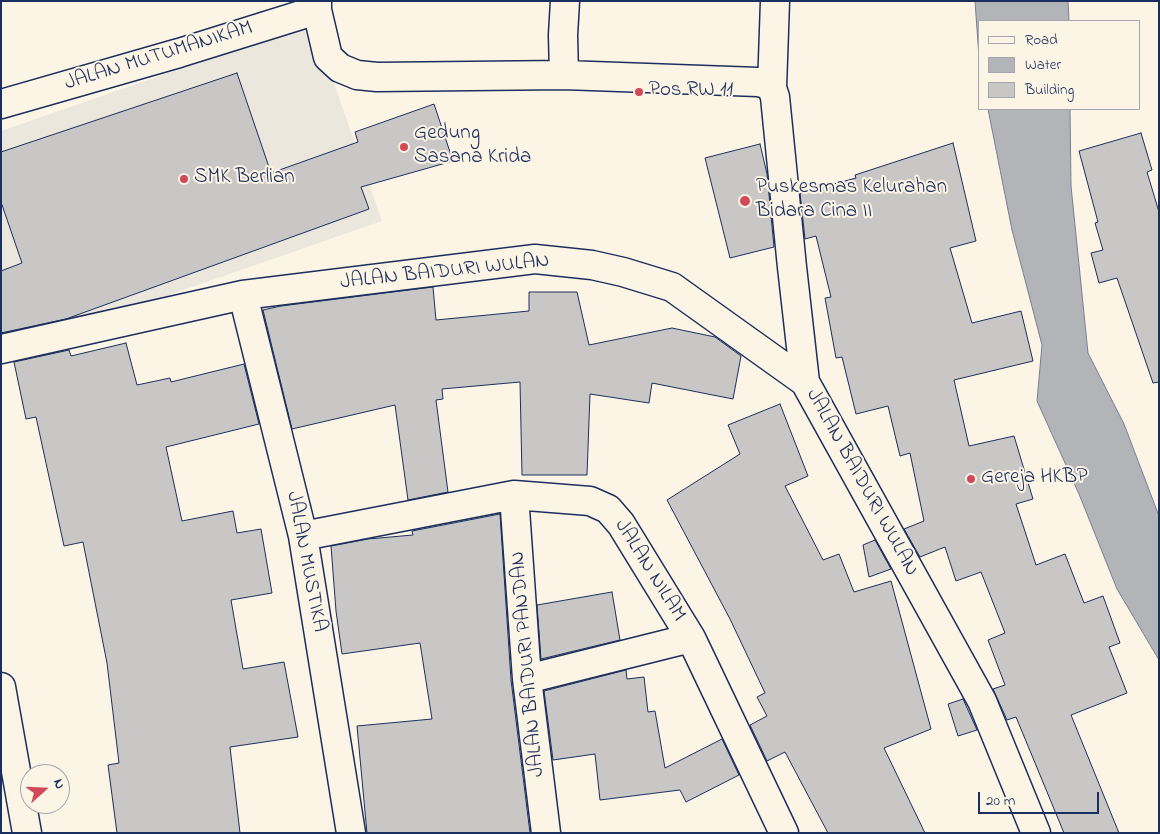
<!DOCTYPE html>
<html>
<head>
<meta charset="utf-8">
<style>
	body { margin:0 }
	#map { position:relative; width:1160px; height:834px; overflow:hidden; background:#fcf5e5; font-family:"Indie Flower",sans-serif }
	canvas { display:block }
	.frame { position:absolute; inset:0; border:2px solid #1b2f5e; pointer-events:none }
	.legend { position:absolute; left:978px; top:20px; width:162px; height:90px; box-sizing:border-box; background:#fcf5e5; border:1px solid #a2a6af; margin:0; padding:6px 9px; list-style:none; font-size:15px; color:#1b2f5e }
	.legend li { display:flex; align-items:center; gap:10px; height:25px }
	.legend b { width:25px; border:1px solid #a2a6af }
	.north { position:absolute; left:20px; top:764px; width:50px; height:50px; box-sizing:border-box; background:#fcf5e5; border:1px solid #a2a6af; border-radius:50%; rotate:70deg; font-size:14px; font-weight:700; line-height:20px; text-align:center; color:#1b2f5e }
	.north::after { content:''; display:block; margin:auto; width:18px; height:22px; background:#d1495b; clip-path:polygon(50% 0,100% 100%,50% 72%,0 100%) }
	.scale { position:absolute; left:978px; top:792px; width:121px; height:22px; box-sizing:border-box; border:2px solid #1b2f5e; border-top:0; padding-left:6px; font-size:15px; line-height:18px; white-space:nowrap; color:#1b2f5e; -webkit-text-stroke:4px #fcf5e5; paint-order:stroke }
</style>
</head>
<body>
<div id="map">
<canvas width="1160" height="834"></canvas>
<div class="frame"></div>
<ul class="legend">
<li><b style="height:6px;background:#fcf5e5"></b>Road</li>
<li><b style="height:14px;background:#b2b4b8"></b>Water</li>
<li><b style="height:14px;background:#c8c7c6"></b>Building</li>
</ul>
<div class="north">N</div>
<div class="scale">20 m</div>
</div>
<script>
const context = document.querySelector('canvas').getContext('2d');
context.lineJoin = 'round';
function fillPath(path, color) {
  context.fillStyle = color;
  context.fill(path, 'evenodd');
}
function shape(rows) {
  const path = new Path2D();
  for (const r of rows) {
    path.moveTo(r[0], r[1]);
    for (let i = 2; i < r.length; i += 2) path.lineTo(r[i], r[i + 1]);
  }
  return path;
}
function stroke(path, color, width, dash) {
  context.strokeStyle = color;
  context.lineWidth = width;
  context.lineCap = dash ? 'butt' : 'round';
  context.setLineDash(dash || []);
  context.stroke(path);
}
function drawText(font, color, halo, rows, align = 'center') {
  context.font = font + ' "Indie Flower",sans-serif';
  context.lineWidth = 4;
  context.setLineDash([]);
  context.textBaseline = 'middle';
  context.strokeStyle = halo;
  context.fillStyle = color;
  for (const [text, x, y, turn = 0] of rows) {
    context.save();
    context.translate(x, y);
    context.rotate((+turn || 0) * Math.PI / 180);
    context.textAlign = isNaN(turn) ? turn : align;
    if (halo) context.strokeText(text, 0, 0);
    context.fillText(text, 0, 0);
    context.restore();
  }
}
const built = shape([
	[313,23,382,221,2,353,1,131]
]);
const water = shape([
	[975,1,1068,1,1069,21,979,21,979,57,975,1],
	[988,109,1070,109,1071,186,1088,353,1124,424,1159,516,1159,660,1117,589,1079,494,1037,401,1042,345,1012,230,988,109]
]);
const building = shape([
	[237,73,271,173,358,142,355,132,434,104,453,161,361,187,369,209,66,319,1,333,1,271,22,263,1,202,1,152,237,73],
	[1141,133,1152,170,1147,172,1159,212,1159,382,1153,383,1117,278,1099,283,1091,253,1103,250,1095,223,1098,222,1079,151,1141,133],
	[953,143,976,241,950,248,972,323,1021,311,1033,361,954,380,969,446,1014,436,1033,499,1016,504,1036,565,1065,554,1084,603,1103,596,1120,643,1109,647,1127,693,1071,715,1119,833,1064,833,1016,717,1007,720,993,689,1005,685,988,640,1005,633,981,572,956,581,945,547,920,557,904,529,924,521,910,453,900,456,888,406,856,414,842,357,836,358,825,298,831,297,816,236,805,239,800,193,856,178,855,175,953,143],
	[760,144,767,174,774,247,730,258,705,158,760,144],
	[433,287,436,320,529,311,529,292,577,292,589,345,672,328,715,337,741,356,733,399,652,383,649,403,590,394,587,475,522,475,520,382,442,389,443,399,436,400,448,492,408,500,395,405,292,429,263,310,281,306,433,287],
	[126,343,137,385,170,378,171,382,244,364,259,424,166,447,182,521,233,511,237,533,261,529,272,593,231,600,243,669,284,662,298,737,230,747,240,833,117,833,108,765,119,763,107,663,83,542,64,546,36,417,26,419,14,362,69,350,71,356,126,343],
	[780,404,808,476,785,486,823,560,839,554,854,592,891,581,931,729,884,748,925,833,828,833,785,752,767,761,750,725,767,716,757,697,765,693,730,619,667,500,740,454,728,425,780,404],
	[500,514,511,680,530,833,367,833,357,726,432,719,420,643,342,654,336,611,331,546,368,539,413,535,412,531,500,514],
	[875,540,891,569,869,577,863,545,875,540],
	[612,592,620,640,541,659,537,605,612,592],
	[626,670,627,679,644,677,648,712,655,711,665,768,722,739,739,775,686,802,680,790,600,800,595,754,553,760,544,691,626,670],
	[963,699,977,730,958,736,948,704,963,699]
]);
const minor = shape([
	[317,1,317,10,328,57,340,68,357,75,377,77,564,75,758,82,766,84,772,88],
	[775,1,772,88,775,97,792,267,805,382],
	[564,75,563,35,565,1],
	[1,104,179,53,317,10],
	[243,295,303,536,351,833],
	[1,349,243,295,535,259,592,265,623,272,672,287,805,382,982,701,1036,833],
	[514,495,527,679,546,833],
	[303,536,514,495,590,501,608,509,621,524,691,638,784,833],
	[527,679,691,638],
	[1,687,27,833]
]);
const markers = [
	[639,92,5,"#d1495b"],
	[404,147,5,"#d1495b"],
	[184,179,5,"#d1495b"],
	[745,201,6,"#d1495b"],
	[971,479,5,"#d1495b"]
];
const streetNames = [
	["JALAN MUTUMANIKAM",159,57,-17],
	["JALAN BAIDURI WULAN",445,273,-6],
	["JALAN BAIDURI WULAN",861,483,61],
	["JALAN MUSTIKA",305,562,79],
	["JALAN NILAM",649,571,58],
	["JALAN BAIDURI PANDAN",529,664,-95]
];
const poiNames = [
	["Pos RW 11",649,92],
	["Gedung",414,135],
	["Sasana Krida",414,159],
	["SMK Berlian",194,179],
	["Puskesmas Kelurahan",756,189],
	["Bidara Cina II",756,213],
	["Gereja HKBP",981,479]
];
fillPath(built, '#ece7dc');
fillPath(water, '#b2b4b8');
stroke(water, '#767f94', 1);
fillPath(building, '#c8c7c6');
stroke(building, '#1b2f5e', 1);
stroke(minor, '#1b2f5e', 31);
stroke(minor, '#fcf5e5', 28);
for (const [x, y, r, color] of markers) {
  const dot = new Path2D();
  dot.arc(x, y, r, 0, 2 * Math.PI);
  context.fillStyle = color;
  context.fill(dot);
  stroke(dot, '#fcf5e5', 2);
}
drawText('21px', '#1b2f5e', '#fcf5e5', streetNames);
drawText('21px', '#1b2f5e', '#fcf5e5', poiNames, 'left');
</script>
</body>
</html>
